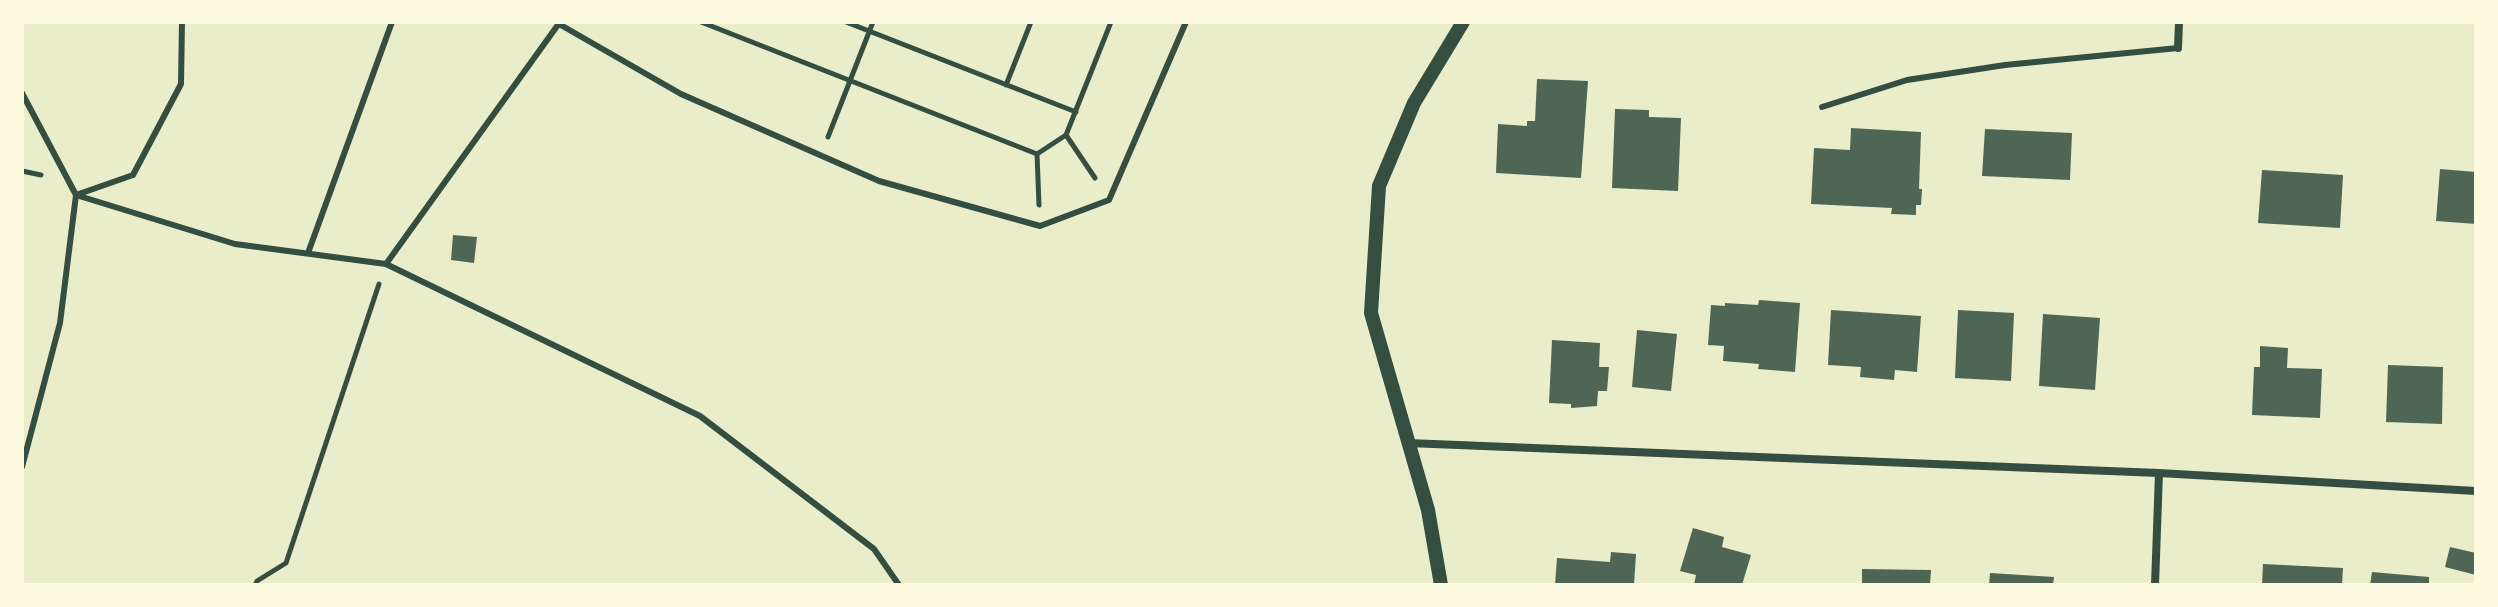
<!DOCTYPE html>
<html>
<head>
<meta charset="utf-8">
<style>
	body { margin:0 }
	#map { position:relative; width:2498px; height:607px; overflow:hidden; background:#e9edc9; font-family:"Sofia Sans Condensed",sans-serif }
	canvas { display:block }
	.frame { position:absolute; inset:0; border:24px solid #fefae0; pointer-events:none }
</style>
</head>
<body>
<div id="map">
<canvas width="2498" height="607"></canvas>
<div class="frame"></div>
</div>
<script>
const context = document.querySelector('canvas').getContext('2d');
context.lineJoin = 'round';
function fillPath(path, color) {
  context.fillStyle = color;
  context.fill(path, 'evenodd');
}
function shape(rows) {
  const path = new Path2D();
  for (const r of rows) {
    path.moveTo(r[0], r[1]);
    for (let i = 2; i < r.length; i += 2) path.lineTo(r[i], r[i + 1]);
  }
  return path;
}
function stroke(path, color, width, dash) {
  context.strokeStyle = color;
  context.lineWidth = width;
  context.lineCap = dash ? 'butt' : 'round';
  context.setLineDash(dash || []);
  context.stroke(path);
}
const building = shape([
	[1537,79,1588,81,1581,178,1496,173,1498,124,1527,126,1527,121,1535,121],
	[1615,109,1649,110,1649,117,1681,118,1678,191,1612,188],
	[1851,128,1921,132,1919,189,1922,189,1921,205,1916,205,1916,215,1891,214,1892,208,1811,204,1814,148,1850,150],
	[1985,129,2072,133,2070,180,1982,176],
	[2440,169,2476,172,2476,224,2436,221],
	[2262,170,2343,175,2340,228,2258,223],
	[453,235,477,237,474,263,451,260],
	[1759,300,1800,303,1795,372,1758,369,1759,364,1723,361,1724,346,1708,345,1711,305,1725,306,1725,303,1758,305],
	[1831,310,1921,316,1917,372,1895,370,1894,380,1860,377,1861,367,1828,365],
	[1958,310,2014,313,2011,381,1955,378],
	[2043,314,2100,318,2095,390,2039,386],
	[1637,330,1677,334,1671,391,1632,387],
	[1552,340,1600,343,1599,367,1609,367,1607,391,1598,391,1597,406,1571,408,1571,404,1549,403],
	[2260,346,2288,348,2287,368,2322,369,2320,418,2252,415,2254,367,2260,367],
	[2388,365,2443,367,2442,424,2386,422],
	[1693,528,1724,537,1722,547,1751,555,1742,585,1694,585,1696,575,1680,571],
	[2450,547,2476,553,2476,575,2445,567],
	[1611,552,1636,554,1634,585,1555,585,1557,558,1610,562],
	[2263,564,2343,568,2342,585,2262,585],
	[1862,569,1931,570,1930,585,1862,585],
	[2372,572,2429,577,2429,585,2370,585],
	[1990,573,2054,577,2053,585,1989,585]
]);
const path = shape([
	[701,22,1037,154,1066,135,1111,22],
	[846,22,1076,112],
	[1006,85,1031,22],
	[1066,135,1095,178],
	[828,137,873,22],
	[1037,154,1039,205],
	[22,171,41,175],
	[255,585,257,581,286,563,379,284]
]);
const service = shape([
	[182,22,181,84,133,175,76,195,235,244,386,264,700,416,874,549,899,585],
	[559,24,681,94,879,181,1040,226,1109,200,1186,22],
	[22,93,76,195,60,323,22,467],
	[1822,107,1907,80,2005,65,2178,48],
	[308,253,392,22],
	[386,264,560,22]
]);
const minor = shape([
	[2178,48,2179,22],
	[1408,443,2159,473,2476,491],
	[2155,585,2159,473]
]);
const tertiary = shape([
	[1441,585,1428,510,1371,313,1379,186,1414,103,1463,22]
]);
fillPath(building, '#4f6655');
stroke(path, '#344e41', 5);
stroke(service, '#344e41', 6);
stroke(minor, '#344e41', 8);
stroke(tertiary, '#344e41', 14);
</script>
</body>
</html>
